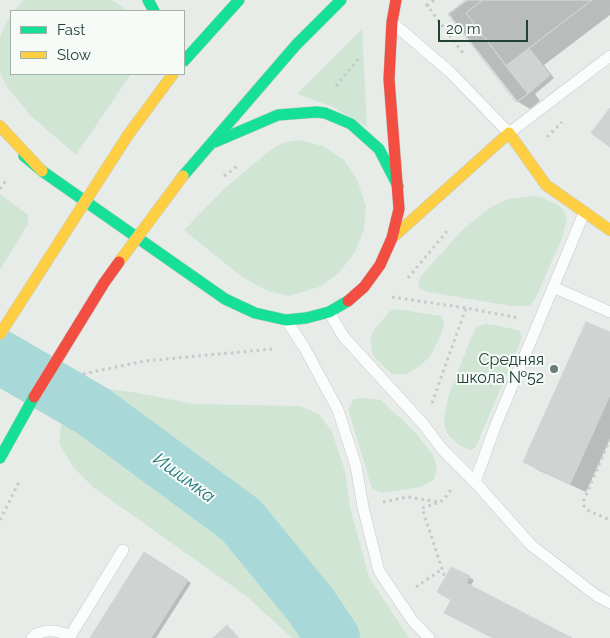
<!DOCTYPE html>
<html>
<head>
<meta charset="utf-8">
<style>
	body { margin:0 }
	#map { position:relative; width:610px; height:638px; overflow:hidden; background:#e7ece9; font-family:Raleway,sans-serif }
	canvas { display:block }
	.legend { position:absolute; left:10px; top:10px; width:175px; height:65px; box-sizing:border-box; background:#f6fbf8; border:1px solid #a2b1aa; margin:0; padding:6px 9px; list-style:none; font-size:15px; color:#244136 }
	.legend li { display:flex; align-items:center; gap:10px; height:25px }
	.legend b { width:25px; border:1px solid #a2b1aa }
	.scale { position:absolute; left:438px; top:20px; width:90px; height:22px; box-sizing:border-box; border:2px solid #244136; border-top:0; padding-left:6px; font-size:15px; line-height:18px; white-space:nowrap; color:#244136; -webkit-text-stroke:4px #f6fbf8; paint-order:stroke }
</style>
</head>
<body>
<div id="map">
<canvas width="610" height="638"></canvas>
<ul class="legend">
<li><b style="height:6px;background:#16e098"></b>Fast</li>
<li><b style="height:6px;background:#ffcf43"></b>Slow</li>
</ul>
<div class="scale">20 m</div>
</div>
<script>
const context = document.querySelector('canvas').getContext('2d');
context.lineJoin = 'round';
function fillPath(path, color) {
  context.fillStyle = color;
  context.fill(path, 'evenodd');
}
function shape(rows) {
  const path = new Path2D();
  for (const r of rows) {
    path.moveTo(r[0], r[1]);
    for (let i = 2; i < r.length; i += 2) path.lineTo(r[i], r[i + 1]);
  }
  return path;
}
function stroke(path, color, width, dash) {
  context.strokeStyle = color;
  context.lineWidth = width;
  context.lineCap = dash ? 'butt' : 'round';
  context.setLineDash(dash || []);
  context.stroke(path);
}
function drawText(font, color, halo, rows, align = 'center') {
  context.font = font + ' Raleway,sans-serif';
  context.lineWidth = 4;
  context.setLineDash([]);
  context.textBaseline = 'middle';
  context.strokeStyle = halo;
  context.fillStyle = color;
  for (const [text, x, y, turn = 0] of rows) {
    context.save();
    context.translate(x, y);
    context.rotate((+turn || 0) * Math.PI / 180);
    context.textAlign = isNaN(turn) ? turn : align;
    if (halo) context.strokeText(text, 0, 0);
    context.fillText(text, 0, 0);
    context.restore();
  }
}
const green = shape([
	[23,0,112,0,124,8,126,11,14,11],
	[11,15,11,74,131,74,76,155,31,116,7,87,0,73,0,38,4,27],
	[362,29,367,127,333,107,297,94],
	[299,140,323,146,344,160,357,179,366,206,364,230,355,252,339,273,319,287,289,296,268,291,242,277,184,230,225,188,267,153,282,143],
	[0,194,28,215,28,224,0,270],
	[532,196,544,198,561,207,567,218,563,236,535,299,531,305,527,306,511,306,428,292,420,288,418,286,421,276,463,229,491,207,507,199],
	[396,309,441,316,443,320,444,325,440,337,431,355,420,366,407,374,392,374,374,357,372,351,370,338,374,330,390,311],
	[484,324,496,325,520,331,522,338,478,442,475,448,470,450,460,446,448,435,444,424,445,414,449,394,471,338,476,328],
	[104,388,138,393,194,404,300,406,319,414,332,432,345,471,350,507,369,577,409,638,292,638,245,595,94,488,73,467,59,443,63,410,76,390],
	[366,398,381,400,416,433,433,455,437,468,434,480,421,487,382,493,372,489,348,409,354,399]
]);
const shadow = shape([
	[468,0,610,0,610,15,544,65,554,78,535,94,540,101,530,109,517,101,449,14],
	[610,334,610,439,586,492,540,471,524,462],
	[145,554,191,583,156,638,91,638],
	[451,568,474,580,470,587,569,638,495,638,453,599]
]);
const river = shape([
	[0,357,93,411,241,520,310,604,333,638]
]);
const building = shape([
	[466,0,592,0,506,66,528,94,516,102,448,14,466,0],
	[466,0,483,0,466,13,528,94,516,102,448,14,466,0],
	[483,0,592,0,506,66,466,13,483,0],
	[529,48,550,75,528,94,506,66,529,48],
	[610,108,610,147,591,133,610,108],
	[586,322,610,332,610,395,570,484,523,462,586,322],
	[144,552,188,580,151,638,90,638,144,552],
	[451,567,470,576,466,583,572,638,493,638,444,613,451,600,437,592,451,567],
	[227,625,239,638,213,638,227,625]
]);
const path = shape([
	[426,4,463,53],
	[427,6,434,0],
	[336,86,361,56],
	[547,137,562,122],
	[224,176,239,165],
	[0,189,7,179],
	[408,278,448,230],
	[392,297,466,308,519,318],
	[83,374,145,361,272,349],
	[432,403,466,308],
	[610,439,583,502,584,506,589,511,610,520],
	[383,502,407,497,440,502,445,498,452,488],
	[437,503,422,508,445,578],
	[0,520,20,480],
	[416,587,442,569]
]);
const lane = shape([
	[394,24,450,72,509,133,610,56],
	[584,213,495,427,475,482,531,545,597,596,610,603],
	[553,287,610,312],
	[329,312,343,336,424,425,442,449,475,482],
	[287,321,304,347,338,410,356,466,363,507,379,571,412,620,429,638],
	[32,638,36,634,46,631,55,631,70,635],
	[69,638,123,550]
]);
const fast = shape([
	[148,0,154,11],
	[184,61,239,0],
	[215,142,278,115,316,112,325,113,351,124,379,149,398,186],
	[24,156,42,171,225,299,255,313,286,320,306,318,329,312,348,301],
	[183,176,296,45,341,0],
	[0,458,34,397]
]);
const slow = shape([
	[0,126,42,171],
	[128,135,173,74],
	[392,238,509,133,546,185,610,230]
]);
const jam = shape([
	[348,301,364,287,380,265,392,238,399,209,389,79,392,22,396,0]
]);
const slowBridge = shape([
	[119,262,183,176],
	[0,334,128,135]
]);
const jamBridge = shape([
	[34,397,104,283,119,262]
]);
const markers = [
	[554,369,5,"#687d75"]
];
const poiNames = [
	["Средняя",544,360],
	["школа №52",544,378]
];
const waterNames = [
	["Ишимка",184,478,36]
];
fillPath(green, '#d1e5d5');
fillPath(shadow, '#0003');
stroke(river, '#a9d8d9', 54);
fillPath(building, '#cfd3d1');
stroke(building, '#d0d5d2', 1);
stroke(lane, '#c4c9c6', 12);
stroke(fast, '#c3cac6', 12);
stroke(slow, '#c3cac6', 12);
stroke(jam, '#c3cac6', 12);
stroke(path, '#c3cbc7', 3, [2.5, 4]);
stroke(lane, '#fbfcfc', 11);
stroke(fast, '#16e098', 11);
stroke(slow, '#ffcf43', 11);
stroke(jam, '#f24e42', 11);
stroke(slowBridge, '#c2cbc7', 12, []);
stroke(jamBridge, '#c2cbc7', 12, []);
stroke(slowBridge, '#ffcf43', 11);
stroke(jamBridge, '#f24e42', 11);
for (const [x, y, r, color] of markers) {
  const dot = new Path2D();
  dot.arc(x, y, r, 0, 2 * Math.PI);
  context.fillStyle = color;
  context.fill(dot);
  stroke(dot, '#f6fbf8', 2);
}
drawText('16px', '#244136', '#f6fbf8', poiNames, 'right');
drawText('italic 18px', '#1e777d', '#f6fbf8', waterNames);
</script>
</body>
</html>
